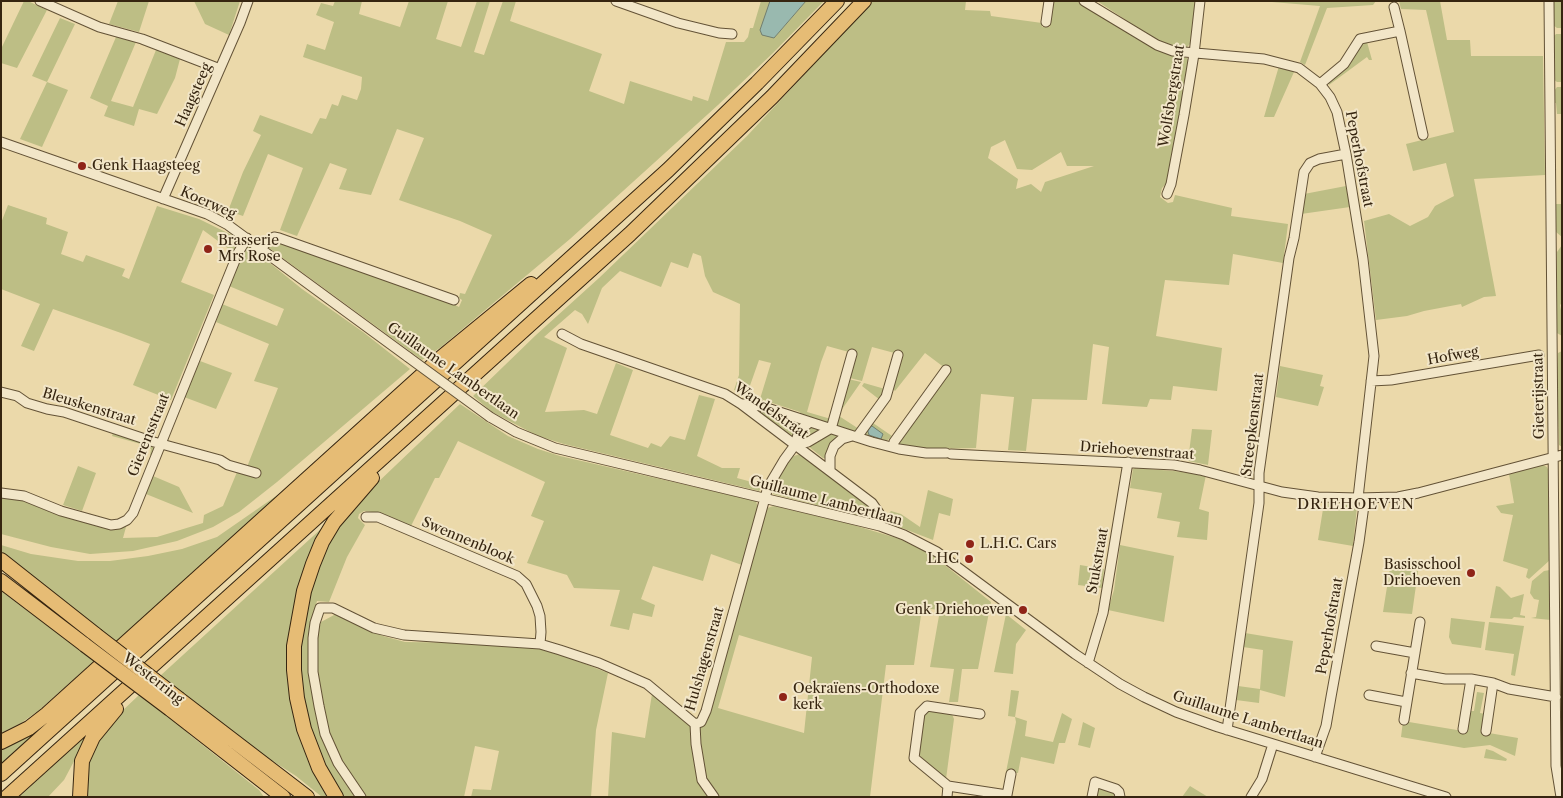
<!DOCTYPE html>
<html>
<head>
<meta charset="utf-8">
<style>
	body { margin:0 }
	#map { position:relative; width:1563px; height:798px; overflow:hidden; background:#ebd9aa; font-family:"Libre Caslon Text",serif }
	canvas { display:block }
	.frame { position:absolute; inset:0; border:2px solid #362510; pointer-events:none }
</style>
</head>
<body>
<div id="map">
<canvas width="1563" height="798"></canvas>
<div class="frame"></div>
</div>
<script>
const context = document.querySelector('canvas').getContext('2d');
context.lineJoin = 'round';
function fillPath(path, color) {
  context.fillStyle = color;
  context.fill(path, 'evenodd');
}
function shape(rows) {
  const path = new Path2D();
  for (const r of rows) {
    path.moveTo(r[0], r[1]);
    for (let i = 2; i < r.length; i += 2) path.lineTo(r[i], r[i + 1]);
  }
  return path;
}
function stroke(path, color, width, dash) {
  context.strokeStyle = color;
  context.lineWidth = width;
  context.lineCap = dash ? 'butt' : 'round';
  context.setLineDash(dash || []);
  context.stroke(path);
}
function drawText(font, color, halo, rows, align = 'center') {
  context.font = font + ' "Libre Caslon Text",serif';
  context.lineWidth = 4;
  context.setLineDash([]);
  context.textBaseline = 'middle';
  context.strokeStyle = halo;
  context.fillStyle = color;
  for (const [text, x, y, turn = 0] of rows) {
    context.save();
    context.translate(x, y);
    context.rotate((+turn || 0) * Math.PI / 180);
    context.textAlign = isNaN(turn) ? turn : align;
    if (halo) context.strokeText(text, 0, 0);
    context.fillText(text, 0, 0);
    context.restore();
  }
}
const green = shape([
	[24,1,28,1,47,10,17,68,1,63,1,49],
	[118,1,149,1,139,32,109,24],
	[194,1,240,1,229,35,205,24],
	[335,1,362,1,359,14,400,27,409,1,448,1,436,39,461,47,477,1,490,1,474,52,484,55,503,1,516,1,510,21,602,54,589,91,624,104,630,81,692,101,693,96,708,101,726,42,744,42,748,37,750,28,753,28,761,1,770,1,767,14,774,38,806,1,824,1,773,53,718,105,570,239,441,347,422,360,269,248,271,243,277,241,446,300,459,307,462,300,459,298,460,293,465,294,492,235,460,221,399,200,424,138,397,129,371,195,339,189,347,169,330,163,297,236,280,230,303,168,268,154,243,216,228,211,243,172,261,135,253,131,260,115,312,134,320,118,326,119,332,104,338,106,342,95,357,100,361,89,362,77,303,57,307,44,325,50,334,22,316,15,321,3,333,6],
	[873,1,966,1,965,10,990,11,991,16,1042,23,1042,27,1050,27,1052,1,1077,1,1161,51,1187,58,1189,64,1167,183,1162,188,1160,197,1168,203,1173,202,1175,195,1232,208,1231,216,1288,224,1283,263,1233,254,1229,285,1165,280,1156,336,1222,348,1217,391,1173,386,1171,400,1150,399,1147,407,1102,404,1109,347,1093,344,1087,400,1032,399,1026,451,1008,450,1014,397,981,394,976,448,930,449,902,446,898,442,949,371,925,353,895,391,893,389,902,355,872,347,862,381,850,378,853,367,852,363,854,363,856,354,827,346,821,362,807,412,831,419,827,423,799,417,800,412,760,399,771,363,759,360,747,394,734,390,739,375,740,304,713,292,705,276,701,256,693,253,688,268,671,262,661,287,620,271,602,288,588,324,582,314,575,310,544,337,567,348,545,412,584,410,597,414,616,363,633,370,610,435,648,448,651,443,661,447,670,436,685,440,699,395,715,399,697,456,722,468,740,468,737,478,763,485,759,491,564,444,538,436,492,412,473,396,536,335,599,278,747,136],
	[1005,140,1017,169,1032,170,1061,152,1067,166,1094,166,1045,182,1041,192,1031,184,1016,189,1018,179,988,158,991,147],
	[1097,1,1196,1,1190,44,1187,47,1177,47,1158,41],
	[1260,1,1376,1,1373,5,1327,8,1305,65,1300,62,1320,6],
	[1399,1,1440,1,1447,40,1470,40,1471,56,1543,56,1545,175,1474,179,1496,296,1484,297,1462,307,1461,304,1424,311,1407,316,1376,320,1364,221,1389,214,1410,226,1428,217,1435,206,1454,196,1446,163,1413,171,1406,144,1454,132,1426,10,1401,9],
	[1553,1,1562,1,1562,28,1557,28,1553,25],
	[60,18,75,24,47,82,68,90,42,147,20,139,47,82,32,76],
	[1556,34,1562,34,1562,82,1557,82,1553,79,1553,37],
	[116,37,136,42,111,101,133,107,156,50,180,59,175,78,157,114,139,109,134,126,104,116,108,106,90,98],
	[1363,42,1367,42,1372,60,1369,60,1367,57,1329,85,1329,82],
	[1279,66,1294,72,1274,117,1264,117],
	[1557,87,1562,87,1562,114,1557,114,1556,103,1554,103,1554,91],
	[1346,186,1350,207,1301,214,1304,194],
	[1556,204,1562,204,1562,237,1556,232],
	[8,205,47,218,46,224,68,232,61,254,83,262,86,255,125,269,122,276,129,279,157,206,199,219,238,238,239,241,233,252,203,230,181,282,214,295,171,400,133,385,150,344,121,333,53,309,34,351,21,346,40,304,1,289,1,223],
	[1562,245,1562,303,1560,305,1562,315,1562,336,1557,333,1557,252],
	[246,247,250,247,302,289,363,332,410,369,277,482,239,512,213,527,177,541,133,551,90,554,51,547,1,534,1,496,22,499,107,527,126,527,123,538,157,537,203,523,204,515,223,506,237,472,247,467,278,388,254,381,269,344,216,322,222,304,277,326,284,309,229,286,241,254],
	[1562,351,1562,447,1559,445,1557,390,1558,353],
	[200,361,232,373,216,409,184,397],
	[1280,366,1323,375,1320,386,1324,387,1318,406,1276,397],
	[848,379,861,382,838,415],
	[864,383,885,389,880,400,862,386],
	[460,404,508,436,538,449,560,456,756,501,758,508,742,565,711,554,703,581,653,566,641,599,655,605,652,617,633,613,629,630,610,626,620,590,574,588,567,575,527,563,544,521,531,516,545,482,458,441,439,478,435,478,411,526,372,512,364,511,359,514,358,518,365,525,347,557,329,602,317,601,312,618,310,645,321,728,357,797,343,797,321,759,304,708,300,651,308,600,319,566,325,552,333,536,350,512,374,486],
	[754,408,803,421,794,437],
	[839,416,859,429,858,430,855,432,840,429,836,425,836,420],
	[873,423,892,436,889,439,885,442,865,436,864,434,869,425],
	[813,425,819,428,819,431,802,441,799,437,800,432],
	[1192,429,1212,430,1208,465,1188,461],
	[113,433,152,445,154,450,153,456,150,455,151,449,148,446,112,436],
	[830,434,836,435,837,438,827,458,823,458,808,446],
	[800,454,858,497,874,511,871,519,773,494,772,489,791,457],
	[1543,465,1547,467,1550,474,1550,560,1529,579,1526,577,1528,569,1503,561,1513,515,1501,513,1496,506,1514,503,1509,474],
	[78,466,96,473,82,511,63,505],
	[1135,468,1174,471,1206,475,1199,509,1209,512,1207,540,1177,537,1180,522,1157,518,1162,493,1130,488,1133,469],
	[153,476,179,487,193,513,146,494],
	[928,490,953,499,950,516,939,513,933,540,889,523,885,517,891,511,901,514,920,527],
	[279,494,280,495,117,643,1,551,1,545,31,554,78,561,110,561,148,556,182,549,217,537],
	[1324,503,1354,504,1357,507,1353,546,1318,540],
	[774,506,850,524,900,539,931,554,991,602,978,669,962,669,958,702,949,702,954,669,930,667,940,610,922,608,914,665,886,665,870,797,718,797,714,793,705,780,701,753,698,727,706,722,733,624,737,619,736,613,765,513,767,508],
	[739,635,812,657,804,733,718,708],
	[334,517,299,589,288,637,289,681,331,797,322,797,296,776,265,756,160,676],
	[1120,545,1174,556,1164,622,1108,610,1114,590],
	[1080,565,1104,569,1102,588,1078,585],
	[1390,568,1418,571,1412,614,1383,612],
	[1550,570,1551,620,1531,618,1536,617,1539,600,1534,599,1530,593,1532,581,1544,571],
	[1496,586,1500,587,1511,598,1524,594,1520,615,1525,616,1525,618,1514,617,1512,619,1490,618],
	[1,591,94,661,38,711,21,723,1,733],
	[336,614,383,636,405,642,471,643,520,646,548,649,608,673,596,730,591,797,471,797,473,789,491,790,499,751,475,746,464,797,367,797,341,762,331,740,323,713,318,671,317,635,321,622],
	[1006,614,1026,630,1016,644,1013,674,994,672],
	[1451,618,1485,622,1481,648,1452,644,1449,637],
	[1489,622,1524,626,1515,676,1511,675,1514,654,1485,650],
	[1245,633,1293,641,1285,697,1260,690,1259,703,1236,700,1238,686,1260,689,1263,650,1243,647],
	[106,669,1,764,1,745],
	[1011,690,1019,691,1015,717,1027,721,1025,736,1053,742,1062,713,1072,719,1065,743,1059,743,1054,764,1021,757,1018,773,1006,772,1016,722,1015,717,1008,716],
	[1477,692,1484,693,1480,713,1486,714,1486,734,1488,735,1489,733,1518,738,1515,756,1490,745,1464,748,1401,737,1403,721,1463,731,1468,711,1474,711],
	[652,694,694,729,710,797,608,797,612,732,645,738],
	[139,695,170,716,190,735,259,790,264,797,87,797,88,768,92,754,100,737,120,713],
	[933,710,951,712,954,719,946,779,920,756,919,751,922,718,926,712],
	[1083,722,1095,728,1090,748,1078,745],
	[89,733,64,780,48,797,19,797],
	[1486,749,1493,751,1507,759,1506,761,1484,758],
	[1097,786,1114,790,1116,796,1097,797],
	[1190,786,1208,797,1182,797]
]);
const water = shape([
	[770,1,806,1,774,38,762,35,760,30,770,1],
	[869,426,872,426,883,434,881,439,869,435,867,428,869,426]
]);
const minor = shape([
	[40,1,99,27,142,39,220,69],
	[616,1,678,23,719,33,732,34],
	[1084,1,1157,45,1173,51,1264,59,1299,68,1320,84,1330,97,1337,112,1346,154,1363,259,1374,356,1358,498],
	[1549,1,1556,766,1561,797],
	[1046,22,1049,1],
	[1400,31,1423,135],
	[1320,84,1344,64,1360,39,1400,31,1394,7],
	[1,142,207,214,228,225,408,357],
	[1167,194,1171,184,1184,115,1194,54,1200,1],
	[163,199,240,23,248,1],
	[261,248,269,240,274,237,279,238,454,300],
	[562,334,581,344,725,394,741,404,872,503,879,513,880,526],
	[1371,381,1391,380,1539,355],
	[1,392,17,396,27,403,47,409,64,412,154,442,220,460,228,465,256,473],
	[743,404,761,406,872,442,899,449,926,453,946,453],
	[490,417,516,432,555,448,880,526,904,535,937,552,1075,654,1120,684,1144,697,1176,712,1218,727,1446,797],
	[831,429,852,354],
	[857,437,886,397,898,355],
	[795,445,808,442,830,429],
	[893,447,894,442,946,370],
	[951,454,1174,465,1200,470,1282,492,1318,497,1358,498,1398,497,1418,493,1562,455],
	[830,471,830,456,834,446,842,439,852,436],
	[1,493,24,496,61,511,111,525,119,524,127,520,133,513,223,290,238,253,247,238],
	[366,517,378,517,517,576,526,584,537,606,540,616,541,632,540,644],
	[1376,646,1415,653],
	[1088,663,1103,613,1128,462],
	[1411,673,1445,679,1471,679,1493,683,1509,689,1556,697],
	[1369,695,1406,702],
	[1404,720,1420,622],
	[695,724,696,744,702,780,714,797],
	[1463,729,1471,679],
	[1227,730,1259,503,1259,473,1289,258,1294,238,1304,172,1310,163,1319,159,1346,154],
	[1486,731,1493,683],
	[1315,757,1326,726,1331,697,1359,542,1365,498],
	[948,786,1007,795,1011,774],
	[361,797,338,763,325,734,319,706,313,672,313,638,315,623,320,608,333,608,374,628,404,635,540,644,560,650,599,663,647,684,695,724,701,722,706,711,768,487,784,460,795,445,799,431,810,422],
	[947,797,948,786,914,758,920,713,927,706,980,714],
	[1092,797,1095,782,1116,789,1119,792,1120,797],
	[1251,797,1262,779,1273,744]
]);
const highway = shape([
	[1,560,96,635],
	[1,581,85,645],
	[179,699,307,797],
	[170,709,283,797],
	[1,742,29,728,47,714,442,357,531,284],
	[1,774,668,170,757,83,837,1],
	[7,797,630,234,772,97,864,1],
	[80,797,82,761,93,737,116,709],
	[336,797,319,768,304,729,297,698,294,670,294,646,304,591,313,564,322,542,334,522,372,478]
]);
const minorBridge = shape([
	[408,357,490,417]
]);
const highwayBridge = shape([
	[96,635,179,699],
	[85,645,170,709]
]);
const markers = [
	[82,166,5,"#8f2418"],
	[208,249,5,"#8f2418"],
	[970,544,5,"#8f2418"],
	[969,559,5,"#8f2418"],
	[1471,573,5,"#8f2418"],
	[1023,610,5,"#8f2418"],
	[783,697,5,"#8f2418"]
];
const streetNames = [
	["Haagsteeg",194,95,-66],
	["Wolfsbergstraat",1172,96,-81],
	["Peperhofstraat",1359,159,79],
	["Koerweg",208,203,24],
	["Hofweg",1453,356,-10],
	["Guillaume Lambertlaan",453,371,35],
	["Gieterijstraat",1539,396,-91],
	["Bleuskenstraat",89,407,17],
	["Wandelstraat",771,411,35],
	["Streepkenstraat",1253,425,-83],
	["Gierensstraat",149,435,-68],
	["Driehoevenstraat",1137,451,4],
	["Guillaume Lambertlaan",826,501,15],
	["Swennenblook",468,541,23],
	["Stukstraat",1098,561,-80],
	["Peperhofstraat",1330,626,-80],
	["Hulshagenstraat",705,659,-74],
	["Westerring",153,679,38],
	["Guillaume Lambertlaan",1248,720,18]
];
const poiNames = [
	["Genk Haagsteeg",92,166],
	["Brasserie",218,241],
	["Mrs Rose",218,257],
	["L.H.C. Cars",980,544],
	["LHC",959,559,"right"],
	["Basisschool",1461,565,"right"],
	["Driehoeven",1461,581,"right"],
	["Genk Driehoeven",1013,610,"right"],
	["Oekraïens-Orthodoxe",793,689],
	["kerk",793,705]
];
const neighbourhoodNames = [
	["DRIEHOEVEN",1356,505]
];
fillPath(green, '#bdbe85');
fillPath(water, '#99b9af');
stroke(water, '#717e6f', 1);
stroke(minor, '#635236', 11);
stroke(highway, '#362510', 16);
stroke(minor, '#f2e6c8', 9);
stroke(highway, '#e6bc75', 14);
stroke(minorBridge, '#635236', 11, []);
stroke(highwayBridge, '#362510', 16, []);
stroke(minorBridge, '#f2e6c8', 9);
stroke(highwayBridge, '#e6bc75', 14);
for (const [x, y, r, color] of markers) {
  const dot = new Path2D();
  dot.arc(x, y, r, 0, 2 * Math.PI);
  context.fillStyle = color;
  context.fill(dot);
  stroke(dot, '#f2e6c8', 2);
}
drawText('14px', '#362510', '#f2e6c8', streetNames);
drawText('14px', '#362510', '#f2e6c8', poiNames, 'left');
context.letterSpacing = '1px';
drawText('15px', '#362510', '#f2e6c8', neighbourhoodNames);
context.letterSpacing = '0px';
</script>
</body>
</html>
